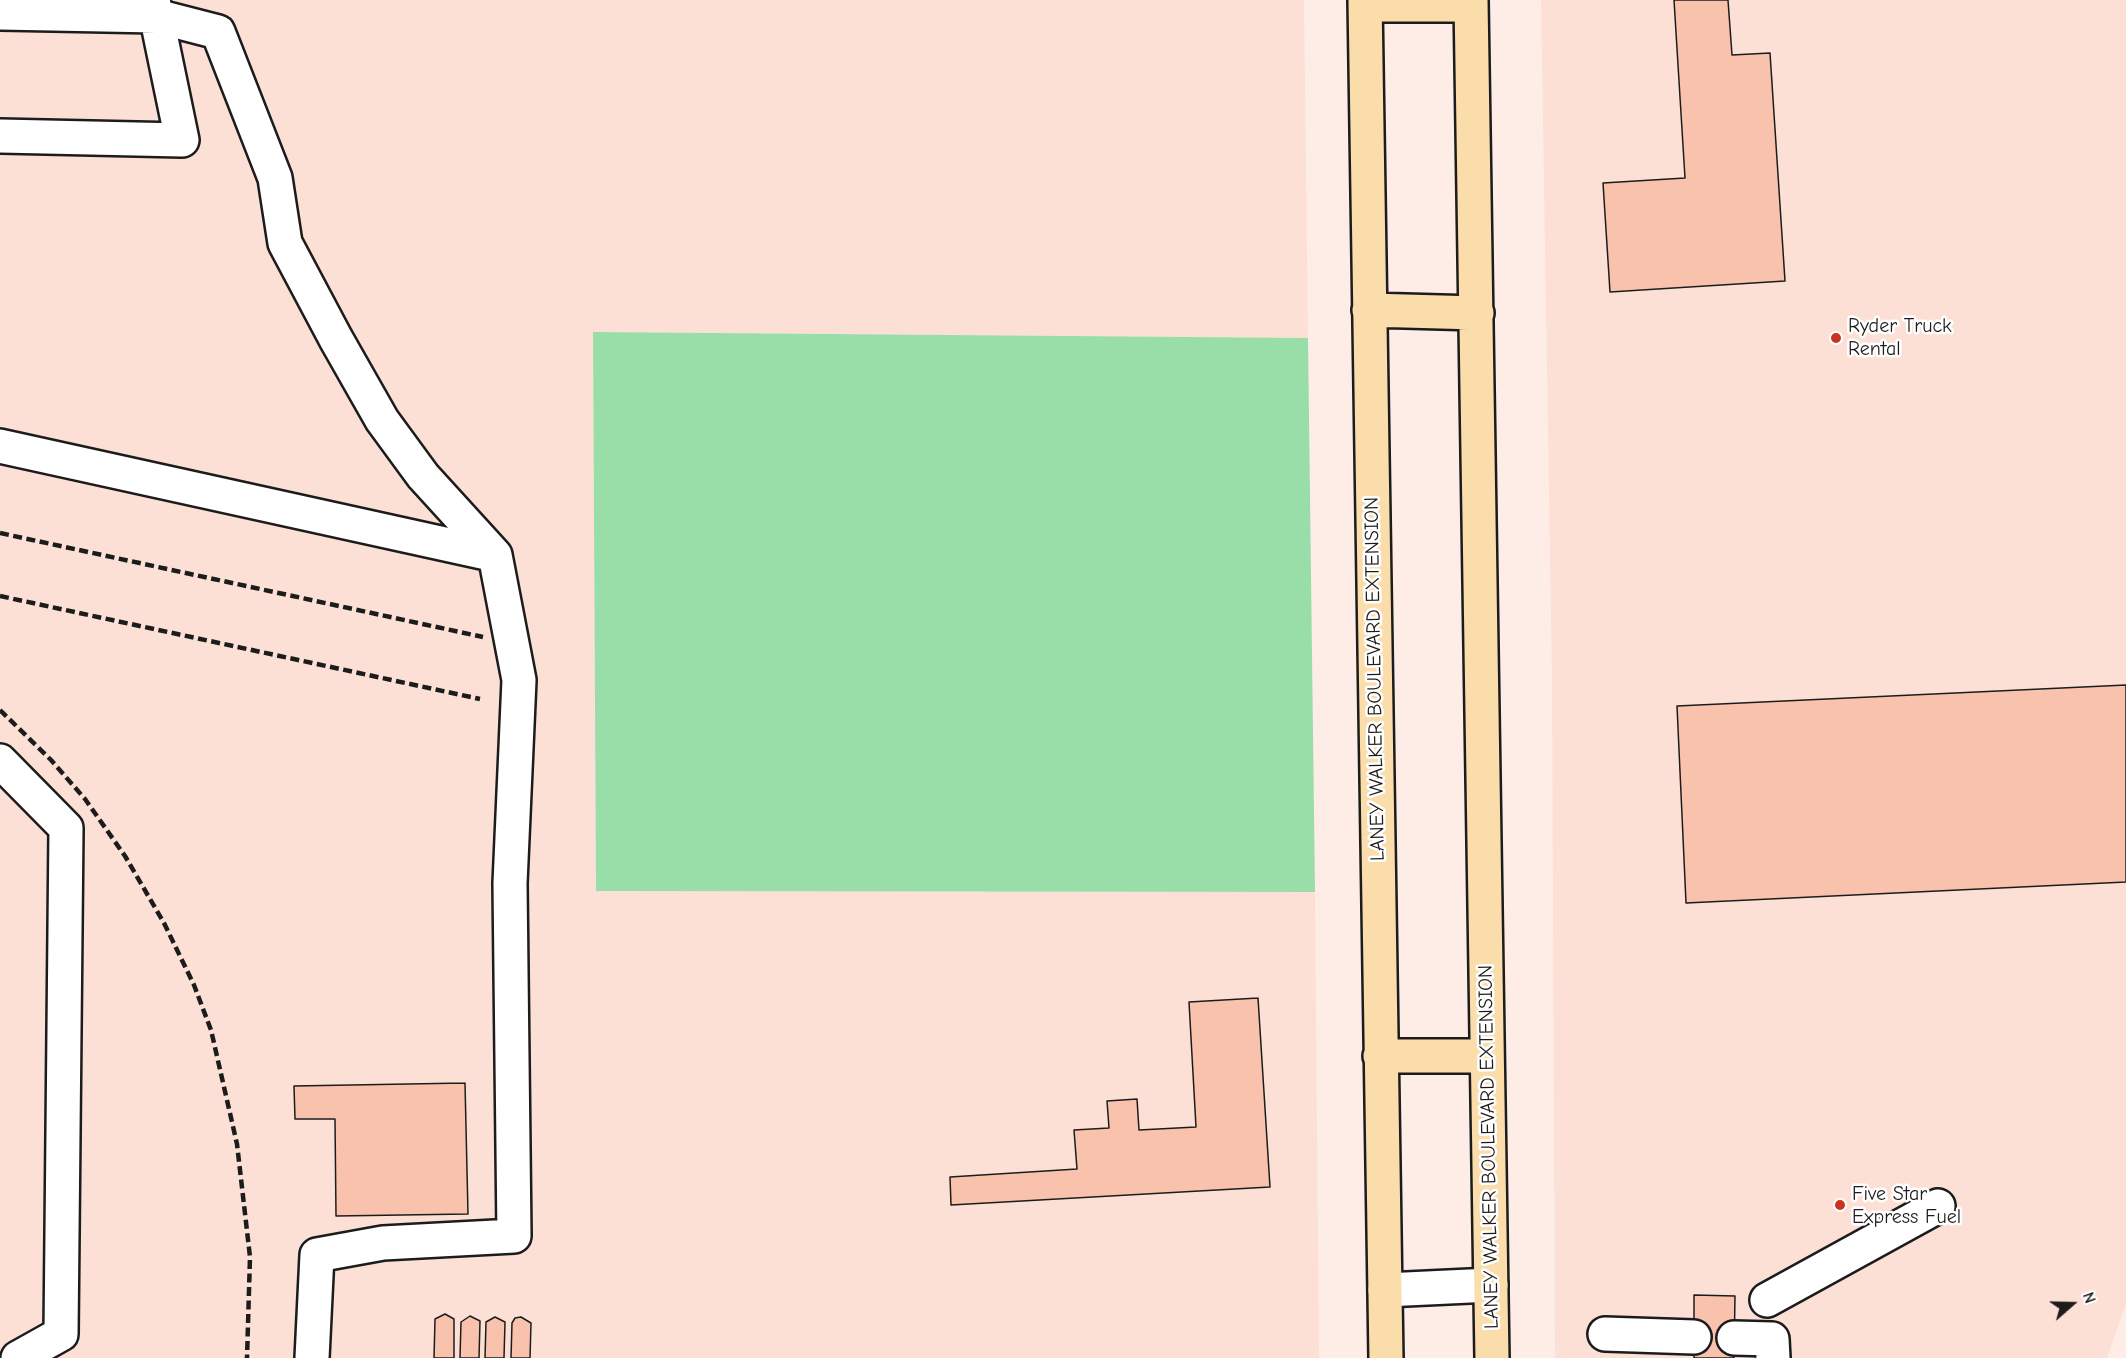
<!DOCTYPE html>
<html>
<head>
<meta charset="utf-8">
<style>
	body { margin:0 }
	#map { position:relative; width:2126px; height:1358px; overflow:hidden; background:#fdede6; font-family:"Comic Neue",sans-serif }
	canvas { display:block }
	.north { position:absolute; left:2042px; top:1274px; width:60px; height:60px; -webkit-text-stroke:4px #fff; paint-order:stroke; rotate:70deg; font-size:16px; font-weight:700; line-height:24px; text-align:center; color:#1c1c1c }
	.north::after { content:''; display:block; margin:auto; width:21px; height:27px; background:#1c1c1c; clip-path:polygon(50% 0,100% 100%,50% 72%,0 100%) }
</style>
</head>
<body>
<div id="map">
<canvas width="2126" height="1358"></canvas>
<div class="north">N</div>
</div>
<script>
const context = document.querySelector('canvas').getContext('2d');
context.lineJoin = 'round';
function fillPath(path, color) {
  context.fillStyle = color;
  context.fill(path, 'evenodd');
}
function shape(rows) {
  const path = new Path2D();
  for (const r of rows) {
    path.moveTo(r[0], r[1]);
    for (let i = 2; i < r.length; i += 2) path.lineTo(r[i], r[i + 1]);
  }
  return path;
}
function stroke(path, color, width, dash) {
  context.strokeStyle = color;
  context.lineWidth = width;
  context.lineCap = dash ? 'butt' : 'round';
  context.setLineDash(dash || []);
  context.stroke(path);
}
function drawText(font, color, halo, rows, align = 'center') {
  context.font = font + ' "Comic Neue",sans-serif';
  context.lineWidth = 5;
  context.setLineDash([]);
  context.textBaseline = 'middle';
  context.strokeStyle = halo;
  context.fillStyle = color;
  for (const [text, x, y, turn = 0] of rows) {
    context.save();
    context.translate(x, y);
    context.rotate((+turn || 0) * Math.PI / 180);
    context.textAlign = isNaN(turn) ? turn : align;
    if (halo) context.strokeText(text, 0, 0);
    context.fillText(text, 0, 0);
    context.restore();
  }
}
const built = shape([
	[0,0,1304,0,1308,338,593,332,596,891,1315,892,1319,1358,0,1358],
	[1541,0,2126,0,2126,1304,2107,1358,1555,1358,1552,678]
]);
const green = shape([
	[593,332,1308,338,1315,892,596,891]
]);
const building = shape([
	[1674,0,1728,0,1732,55,1770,53,1785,281,1610,292,1603,183,1685,178,1674,0],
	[2126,685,2126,882,1686,903,1677,706,2126,685],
	[1258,998,1270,1187,951,1205,950,1177,1077,1169,1074,1130,1109,1128,1107,1101,1137,1099,1139,1130,1196,1127,1189,1002,1258,998],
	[465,1083,468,1214,336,1216,335,1119,295,1119,294,1086,465,1083],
	[1694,1295,1735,1296,1734,1358,1694,1358,1694,1295],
	[445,1314,454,1319,454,1358,434,1358,435,1319,445,1314],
	[470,1316,480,1321,479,1358,460,1358,461,1322,470,1316],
	[495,1317,505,1322,504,1358,485,1358,486,1322,495,1317],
	[521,1317,531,1323,530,1358,511,1358,512,1323,515,1318,521,1317]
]);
const minor = shape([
	[0,13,156,16,218,32,275,178,285,243,336,339,382,420,423,476,495,555],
	[0,136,182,140,153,0],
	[0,446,495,555,519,680,510,883,514,1236,383,1243,317,1255,312,1358],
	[0,761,66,828,61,1334,18,1358],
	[1385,1290,1491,1285],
	[1767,1300,1938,1206],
	[1605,1334,1694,1337],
	[1734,1338,1772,1339,1773,1358]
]);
const major = shape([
	[1365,0,1386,1358],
	[1471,0,1492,1358],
	[1365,5,1471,5],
	[1369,310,1477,313],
	[1380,1056,1487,1056]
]);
const rail = shape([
	[0,533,483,637],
	[0,596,480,699],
	[0,710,51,760,85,799,125,856,164,923,194,985,211,1030,237,1144,250,1257,247,1358]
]);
const markers = [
	[1836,338,6,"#c8321e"],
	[1840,1205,6,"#c8321e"]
];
const poiNames = [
	["Ryder Truck",1848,326],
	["Rental",1848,349],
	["Five Star",1852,1194],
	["Express Fuel",1852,1217]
];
const streetNames = [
	["LANEY WALKER BOULEVARD EXTENSION",1375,679,-91],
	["LANEY WALKER BOULEVARD EXTENSION",1489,1147,-91]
];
fillPath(built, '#fce0d5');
fillPath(green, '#99dda9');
fillPath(building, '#f9c2ad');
stroke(building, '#1c1c1c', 1.5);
stroke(minor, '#1c1c1c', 38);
stroke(major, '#1c1c1c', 38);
stroke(minor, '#fff', 33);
stroke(major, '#faddab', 33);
stroke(rail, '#1c1c1c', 4.5, [9, 4.5]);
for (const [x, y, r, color] of markers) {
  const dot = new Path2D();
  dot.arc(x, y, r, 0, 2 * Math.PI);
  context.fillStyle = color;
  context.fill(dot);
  stroke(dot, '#fff', 2);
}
drawText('20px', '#1c1c1c', '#fff', poiNames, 'left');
drawText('20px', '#1c1c1c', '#fff', streetNames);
</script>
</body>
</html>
